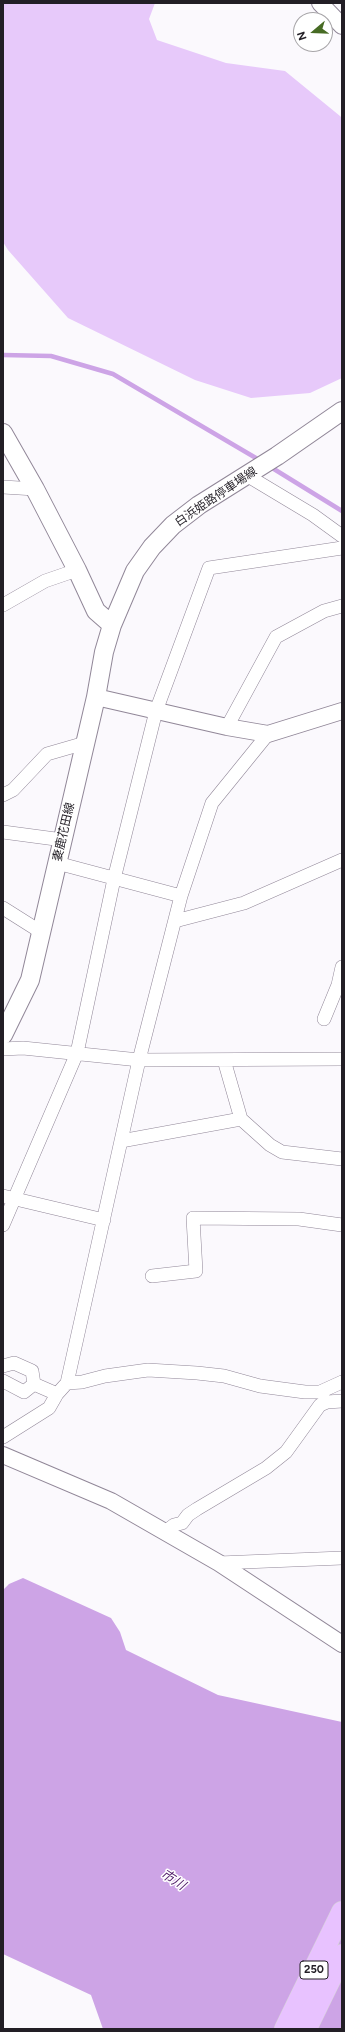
<!DOCTYPE html>
<html>
<head>
<meta charset="utf-8">
<style>
	body { margin:0 }
	#map { position:relative; width:345px; height:2032px; overflow:hidden; background:#fbf9fd; font-family:Figtree,sans-serif }
	canvas { display:block }
	.frame { position:absolute; inset:0; border:4px solid #221e25; pointer-events:none }
	.north { position:absolute; left:293px; top:12px; width:40px; height:40px; box-sizing:border-box; background:#fff; border:1px solid #a7a5a8; border-radius:50%; rotate:251deg; font-size:11px; font-weight:700; line-height:16px; text-align:center; color:#221e25 }
	.north::after { content:''; display:block; margin:auto; width:14px; height:18px; background:#476b24; clip-path:polygon(50% 0,100% 100%,50% 72%,0 100%) }
</style>
</head>
<body>
<div id="map">
<canvas width="345" height="2032"></canvas>
<div class="frame"></div>
<div class="north">N</div>
</div>
<script>
const context = document.querySelector('canvas').getContext('2d');
context.lineJoin = 'round';
function fillPath(path, color) {
  context.fillStyle = color;
  context.fill(path, 'evenodd');
}
function shape(rows) {
  const path = new Path2D();
  for (const r of rows) {
    path.moveTo(r[0], r[1]);
    for (let i = 2; i < r.length; i += 2) path.lineTo(r[i], r[i + 1]);
  }
  return path;
}
function stroke(path, color, width, dash) {
  context.strokeStyle = color;
  context.lineWidth = width;
  context.lineCap = dash ? 'butt' : 'round';
  context.setLineDash(dash || []);
  context.stroke(path);
}
function drawText(font, color, halo, rows, align = 'center') {
  context.font = font + ' Figtree,"Noto Sans JP",sans-serif';
  context.lineWidth = 3;
  context.setLineDash([]);
  context.textBaseline = 'middle';
  context.strokeStyle = halo;
  context.fillStyle = color;
  for (const [text, x, y, turn = 0] of rows) {
    context.save();
    context.translate(x, y);
    context.rotate((+turn || 0) * Math.PI / 180);
    context.textAlign = isNaN(turn) ? turn : align;
    if (halo) context.strokeText(text, 0, 0);
    context.fillText(text, 0, 0);
    context.restore();
  }
}
const green = shape([
	[3,3,155,3,149,19,157,40,226,63,285,71,340,116,342,118,342,378,310,393,251,398,195,380,68,318,8,250,3,242]
]);
const water = shape([
	[23,1578,111,1618,120,1632,126,1650,218,1695,342,1722,342,2029,103,2029,91,1995,3,1954,3,1590,9,1584]
]);
const stream = shape([
	[3,355,51,356,113,374,261,461],
	[269,466,342,511]
]);
const minor = shape([
	[248,476,313,515,342,536],
	[3,487,35,489],
	[3,605,45,581,77,570],
	[227,727,276,637,324,611,342,606],
	[3,795,13,790,47,754,85,743],
	[3,832,63,840],
	[57,863,181,896],
	[3,908,41,932],
	[175,921,244,903,342,860],
	[324,1019,338,985,342,967],
	[3,1049,23,1048,139,1060,342,1059],
	[224,1060,241,1119,270,1145,282,1152,342,1159],
	[121,1141,241,1119],
	[3,1196,104,1220],
	[3,1225,77,1053,114,879,156,711,209,568,342,548],
	[152,1276,196,1271,193,1218,299,1219,342,1225],
	[3,1366,14,1363,32,1371,34,1384],
	[3,1381,24,1392,34,1384,57,1394],
	[67,1383,82,1382,105,1376,148,1370,197,1373,224,1376,260,1386,305,1392,320,1392,342,1382],
	[3,1437,49,1408,57,1394,67,1383,139,1060,181,896,212,803,268,734],
	[165,1532,174,1525,182,1523,188,1515,197,1509,266,1468,286,1452,320,1405,327,1402,342,1401],
	[219,1563,342,1558]
]);
const tertiary = shape([
	[320,3,342,26],
	[96,697,227,727,268,734,342,711],
	[3,1455,111,1501,219,1563,342,1644]
]);
const secondary = shape([
	[3,433,35,489,77,570,96,611,112,625],
	[3,1035,30,980,96,697,104,652,112,625,135,571,152,547,173,525,199,505,277,456,342,411]
]);
const trunk = shape([
	[285,2029,342,1912],
	[306,2029,342,1955]
]);
const shields = [
	[314,1970,28]
];
const shieldNames = [
	["250",314,1970]
];
const streetNames = [
	["白浜姫路停車場線",216,497,-34],
	["妻鹿花田線",64,832,-77]
];
const waterNames = [
	["市川",173,1880,33]
];
fillPath(green, '#e7c9fa');
fillPath(water, '#cda4e6');
stroke(stream, '#cda4e6', 4.5);
stroke(minor, '#918798', 14);
stroke(tertiary, '#918798', 18);
stroke(secondary, '#918798', 20);
stroke(trunk, '#d7d6d8', 22);
stroke(minor, '#fff', 13);
stroke(tertiary, '#fff', 16);
stroke(secondary, '#fff', 18);
stroke(trunk, '#e8c2ff', 21);
for (const [x, y, w] of shields) {
  const box = new Path2D();
  box.roundRect(x - w / 2, y - 9, w, 18, 3);
  context.fillStyle = '#fff';
  context.fill(box);
  stroke(box, '#221e25', 1);
}
drawText('bold 11px', '#221e25', null, shieldNames);
drawText('12px', '#221e25', '#fff', streetNames);
drawText('italic 13px', '#54216d', '#fff', waterNames);
</script>
</body>
</html>
